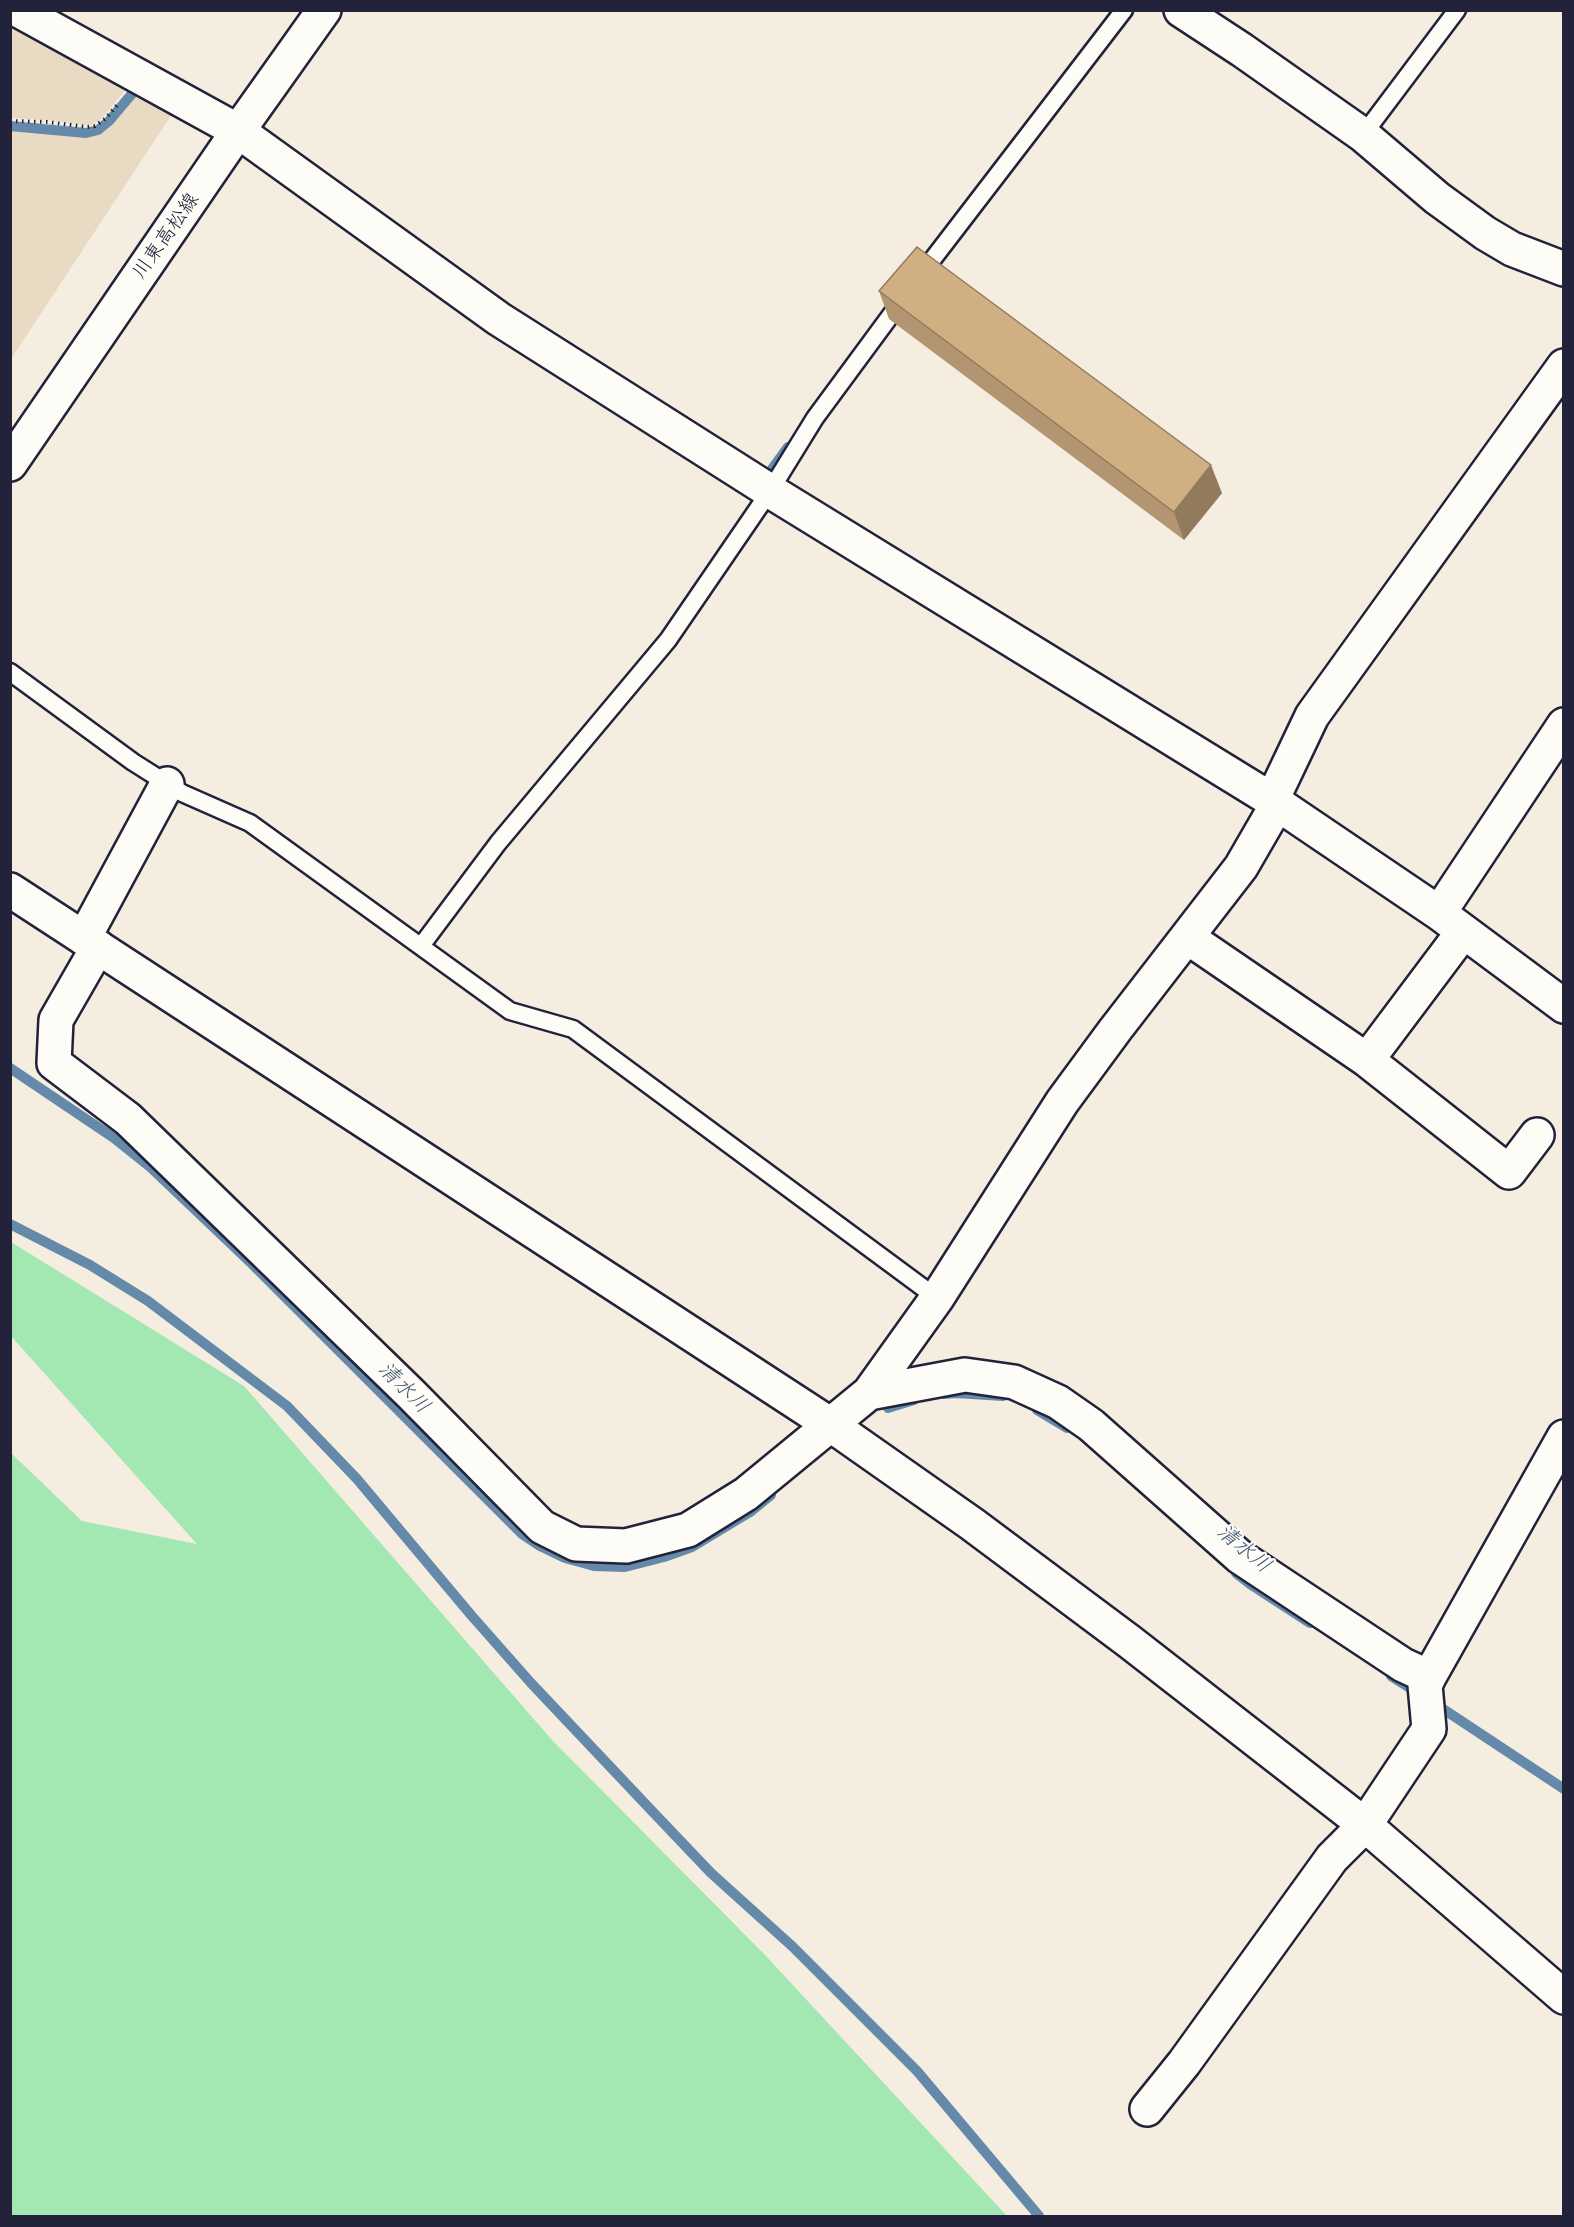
<!DOCTYPE html>
<html>
<head>
<meta charset="utf-8">
<style>
	body { margin:0 }
	#map { position:relative; width:1574px; height:2227px; overflow:hidden; background:#f4ede0; font-family:Mynerve,sans-serif }
	canvas { display:block }
	.frame { position:absolute; inset:0; border:12px solid #22223b; pointer-events:none }
</style>
</head>
<body>
<div id="map">
<canvas width="1574" height="2227"></canvas>
<div class="frame"></div>
</div>
<script>
const context = document.querySelector('canvas').getContext('2d');
context.lineJoin = 'round';
function fillPath(path, color) {
  context.fillStyle = color;
  context.fill(path, 'evenodd');
}
function shape(rows) {
  const path = new Path2D();
  for (const r of rows) {
    path.moveTo(r[0], r[1]);
    for (let i = 2; i < r.length; i += 2) path.lineTo(r[i], r[i + 1]);
  }
  return path;
}
function stroke(path, color, width, dash) {
  context.strokeStyle = color;
  context.lineWidth = width;
  context.lineCap = dash ? 'butt' : 'round';
  context.setLineDash(dash || []);
  context.stroke(path);
}
function drawText(font, color, halo, rows, align = 'center') {
  context.font = font + ' Mynerve,"Klee One",sans-serif';
  context.lineWidth = 4.5;
  context.setLineDash([]);
  context.textBaseline = 'middle';
  context.strokeStyle = halo;
  context.fillStyle = color;
  for (const [text, x, y, turn = 0] of rows) {
    context.save();
    context.translate(x, y);
    context.rotate((+turn || 0) * Math.PI / 180);
    context.textAlign = isNaN(turn) ? turn : align;
    if (halo) context.strokeText(text, 0, 0);
    context.fillText(text, 0, 0);
    context.restore();
  }
}
const built = shape([
	[10,21,128,87,103,117,94,124,88,125,47,120,11,118],
	[139,90,174,111,11,359,11,128,93,135,110,125]
]);
const green = shape([
	[11,1242,244,1386,552,1740,765,1955,1007,2216,11,2216,11,1453,82,1521,197,1544,11,1336]
]);
const stream = shape([
	[10,126,86,133,98,130,109,121,136,89],
	[772,469,788,447],
	[10,1068,114,1138,149,1166,252,1264,522,1534,540,1546,565,1558,594,1566,625,1567,664,1557,692,1547,750,1512,771,1495],
	[10,1224,90,1265,148,1301,287,1406,357,1479,471,1615,531,1683,652,1811,711,1873,793,1947,917,2071,1039,2216],
	[944,1394,956,1393,1003,1396],
	[888,1408,914,1400],
	[1037,1410,1067,1428],
	[1236,1573,1250,1584,1310,1623],
	[1391,1676,1421,1695],
	[1434,1703,1564,1789]
]);
const path = shape([
	[10,121,47,122,87,127,95,126,105,119,118,104]
]);
const service = shape([
	[1363,135,1457,10],
	[919,277,1124,10],
	[10,672,133,762,182,793,250,823,510,1011,573,1029,937,1298],
	[421,946,498,843,668,640,770,491,815,418,902,300]
]);
const minor = shape([
	[18,10,238,131,499,319,770,491,1272,800,1439,913,1564,1006],
	[1181,10,1242,50,1363,135,1437,198,1485,233,1512,249,1564,269],
	[1272,800,1312,716,1564,366],
	[1439,913,1564,725],
	[1187,937,1367,1060,1463,932],
	[84,938,167,784],
	[98,947,56,1020,54,1063,128,1119,411,1394,542,1527,576,1544,626,1546,688,1530,746,1494,869,1393,937,1298,1062,1102,1115,1030,1241,867,1278,803],
	[1367,1060,1509,1172,1537,1135],
	[869,1393,965,1375,1014,1382,1058,1402,1091,1425,1240,1557,1403,1665,1429,1677],
	[1147,2109,1184,2063,1332,1858,1365,1825,1429,1729,1425,1685,1429,1677,1564,1437]
]);
const tertiary = shape([
	[10,890,831,1425,972,1524,1130,1642,1365,1825,1564,1997]
]);
const secondary = shape([
	[10,464,238,131,324,10]
]);
const wall = shape([
	[879,291,1222,493,1184,540,889,319]
]);
const shadedWall = shape([
	[1211,465,1222,493,1184,540,1174,512]
]);
const building = shape([
	[917,247,1211,465,1174,512,879,291,917,247]
]);
const streetNames = [
	["川東高松線",167,237,-55]
];
const waterNames = [
	["清水川",403,1389,45],
	["清水川",1243,1550,40]
];
fillPath(built, '#e9dac4');
fillPath(green, '#a3e7b2');
stroke(stream, '#6589a9', 10);
stroke(service, '#22223b', 21);
stroke(minor, '#22223b', 38);
stroke(tertiary, '#22223b', 38);
stroke(secondary, '#22223b', 38);
stroke(path, '#22223b', 4, [1.5, 4.5]);
stroke(service, '#fdfcf7', 16);
stroke(minor, '#fdfcf7', 33);
stroke(tertiary, '#fdfcf7', 33);
stroke(secondary, '#fdfcf7', 33);
fillPath(wall, '#b39671');
fillPath(shadedWall, '#927a5c');
fillPath(building, '#d0af83');
stroke(building, '#927a5c', 1.5);
drawText('20px', '#22223b', '#fdfcf7', streetNames);
drawText('italic 21px', '#445672', '#fdfcf7', waterNames);
</script>
</body>
</html>
